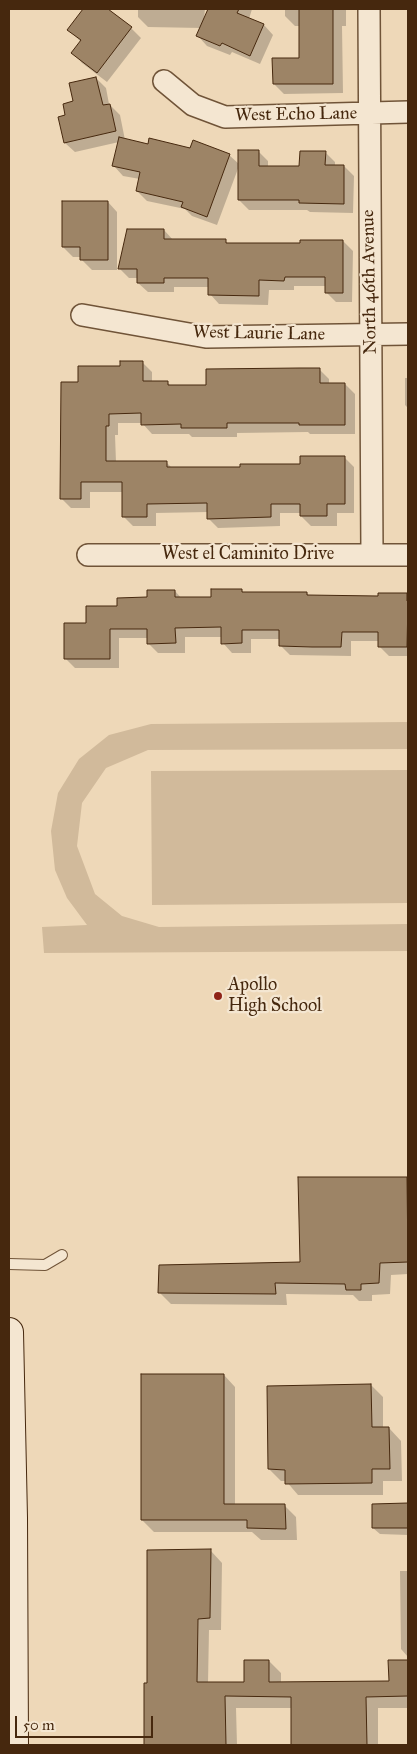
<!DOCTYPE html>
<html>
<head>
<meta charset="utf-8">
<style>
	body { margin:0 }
	#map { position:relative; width:417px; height:1754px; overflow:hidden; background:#eed8b8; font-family:"IM FELL Great Primer",serif }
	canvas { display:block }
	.frame { position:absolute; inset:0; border:10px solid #46280e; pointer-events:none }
	.scale { position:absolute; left:15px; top:1716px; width:138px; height:22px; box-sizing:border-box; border:2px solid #46280e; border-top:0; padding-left:6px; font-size:15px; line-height:18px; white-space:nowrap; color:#46280e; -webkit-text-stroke:4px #f4e6d1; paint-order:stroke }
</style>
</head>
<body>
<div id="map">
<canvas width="417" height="1754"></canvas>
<div class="frame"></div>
<div class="scale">50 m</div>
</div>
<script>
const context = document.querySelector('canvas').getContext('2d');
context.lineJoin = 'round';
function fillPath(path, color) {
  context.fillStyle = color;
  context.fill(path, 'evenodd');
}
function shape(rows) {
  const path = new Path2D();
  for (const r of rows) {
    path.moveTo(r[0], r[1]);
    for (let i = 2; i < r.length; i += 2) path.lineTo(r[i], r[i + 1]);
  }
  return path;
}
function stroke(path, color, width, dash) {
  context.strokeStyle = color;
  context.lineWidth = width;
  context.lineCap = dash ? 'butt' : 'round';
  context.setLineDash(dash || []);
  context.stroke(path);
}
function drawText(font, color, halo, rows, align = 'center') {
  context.font = font + ' "IM FELL Great Primer",serif';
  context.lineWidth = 4.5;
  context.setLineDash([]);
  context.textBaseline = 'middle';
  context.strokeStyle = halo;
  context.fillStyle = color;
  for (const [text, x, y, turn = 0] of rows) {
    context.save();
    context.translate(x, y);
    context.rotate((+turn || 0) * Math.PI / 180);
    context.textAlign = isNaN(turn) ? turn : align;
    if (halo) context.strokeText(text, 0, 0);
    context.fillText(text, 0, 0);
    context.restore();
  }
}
const green = shape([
	[408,722,408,749,148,750,106,768,82,803,77,846,95,894,122,916,159,927,408,924,408,951,44,953,42,927,87,925,67,898,55,870,51,831,58,793,79,759,109,735,151,724],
	[408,770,408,903,152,905,151,771]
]);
const shadow = shape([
	[85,9,105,9,131,28,141,38,107,82,82,63,73,53,81,42,69,30],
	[138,9,205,9,204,20,209,9,252,9,249,19,264,25,273,35,260,64,232,52,230,55,207,46,198,36,201,28,148,27,138,17],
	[285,9,346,9,346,26,342,26,343,93,284,94,274,84,300,60,300,26,295,26,285,16],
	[96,78,106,88,109,104,120,115,125,140,149,145,229,155,239,164,258,151,268,161,268,167,301,167,325,152,335,162,335,166,344,166,354,176,353,213,310,212,307,210,249,210,239,200,239,166,217,225,192,216,185,209,147,201,137,191,140,179,123,176,114,166,119,142,75,152,65,143,67,116,74,102],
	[408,163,408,203,407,203],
	[108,202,117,212,117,270,92,270,82,260,82,257,73,257,63,247],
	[164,230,174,241,225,241,229,244,301,244,343,241,353,251,352,302,336,302,326,292,326,286,294,286,294,290,269,290,268,305,219,304,210,294,210,287,174,287,174,292,148,292,138,283,138,278,129,278,119,268],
	[142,362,152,372,152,382,167,382,171,386,207,386,319,369,329,379,329,384,345,384,355,394,355,434,310,434,308,432,237,433,237,437,192,437,189,434,152,434,142,423,118,423,118,435,115,435,116,462,166,462,172,468,241,468,301,466,344,457,354,467,354,513,337,513,337,526,311,526,301,516,301,513,280,513,280,526,218,528,208,518,208,512,156,513,156,526,133,526,123,516,123,492,90,492,90,508,71,508,61,498,80,383,122,367],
	[405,378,408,378,408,408,405,405],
	[241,590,244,593,307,593,310,597,379,597,406,594,408,596,408,656,389,656,379,646,379,641,351,641,351,656,290,655,280,645,280,639,251,639,251,653,232,653,223,643,223,637,185,637,185,653,158,653,148,643,148,638,119,638,119,668,75,668,65,658,87,624,118,607,175,591,182,599,212,599],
	[407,1178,408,1179,408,1274,391,1275,390,1294,372,1295,372,1301,359,1301,353,1295,286,1294,287,1305,171,1304,160,1293,301,1263],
	[224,1375,235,1387,235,1505,284,1505,296,1517,297,1540,261,1540,252,1532,154,1532,142,1520],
	[371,1385,383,1397,383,1428,389,1428,401,1441,402,1481,383,1481,383,1495,298,1495,286,1481,281,1481,269,1469],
	[408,1505,408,1535,380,1534,373,1528],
	[211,1551,222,1563,221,1630,209,1630,208,1683,245,1683,269,1661,281,1673,281,1683,390,1682,390,1661,408,1661,408,1708,378,1708,378,1745,293,1745,292,1708,236,1708,237,1745,146,1745,145,1684,148,1684],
	[400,1571,408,1571,408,1657,401,1649]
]);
const building = shape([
	[83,9,108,9,132,27,97,73,71,53,81,40,67,30,83,9],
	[208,9,239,9,237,13,264,24,250,56,222,43,220,46,196,36,208,9],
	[299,9,333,9,333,84,273,84,272,58,299,58,299,9],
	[96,77,103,105,110,104,116,131,64,143,58,117,65,115,63,104,73,101,69,83,96,77],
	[119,137,148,144,149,138,190,148,193,140,230,154,207,217,181,207,183,202,136,191,140,172,112,166,119,137],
	[238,150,259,150,259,166,299,166,300,151,326,151,325,165,344,165,344,204,299,203,299,200,238,200,238,150],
	[62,201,108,201,108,260,80,260,80,247,62,247,62,201],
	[127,229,164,229,164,239,226,239,226,243,300,243,300,240,343,240,343,293,325,293,325,277,285,277,284,281,259,280,259,296,208,295,208,278,164,278,164,283,137,283,137,269,118,269,127,229],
	[120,361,143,361,143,381,168,381,168,385,206,385,206,369,299,368,320,368,320,383,345,383,345,425,299,425,299,423,227,423,227,428,181,428,181,424,141,425,141,413,109,414,109,426,106,426,106,461,167,461,167,467,240,467,240,464,300,464,300,456,345,456,345,504,327,504,327,516,300,516,300,504,271,504,271,517,207,519,207,503,147,504,147,517,122,517,122,482,81,482,81,499,60,499,61,382,78,382,78,366,120,366,120,361],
	[211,589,242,589,242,592,307,592,307,595,378,596,378,593,407,593,407,601,408,601,407,647,378,647,378,632,342,632,341,647,312,647,279,646,279,630,242,630,242,643,221,644,221,627,175,628,176,643,147,644,147,629,110,629,110,659,64,659,64,623,86,623,86,606,117,606,117,598,147,597,147,590,175,590,175,597,211,597,211,589],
	[298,1177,407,1177,408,1262,380,1263,379,1283,361,1284,361,1290,346,1290,345,1284,275,1283,276,1294,158,1293,159,1265,300,1262,298,1177],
	[141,1374,224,1374,224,1504,285,1504,286,1529,247,1528,247,1520,141,1520,141,1374],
	[371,1384,372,1427,389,1427,390,1469,372,1469,372,1483,285,1484,285,1470,268,1469,267,1386,371,1384],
	[408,1503,408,1528,372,1528,372,1504,408,1503],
	[211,1549,210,1618,198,1619,197,1682,244,1682,244,1660,269,1660,269,1682,389,1681,388,1660,408,1660,408,1696,366,1697,367,1745,291,1745,291,1697,225,1696,226,1745,144,1745,144,1683,147,1683,147,1550,211,1549]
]);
const lane = shape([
	[9,1264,45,1265,62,1255]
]);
const street = shape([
	[369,9,372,555],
	[164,81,193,105,225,117,408,112],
	[82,315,206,337,408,334],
	[88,555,408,555]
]);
const secondary = shape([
	[9,1332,13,1518,14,1745]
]);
const markers = [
	[218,996,5,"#8f2418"]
];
const streetNames = [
	["West Echo Lane",296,115,-1],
	["North 46th Avenue",370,282,-91],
	["West Laurie Lane",259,334,1],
	["West el Caminito Drive",248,555]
];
const poiNames = [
	["Apollo",228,986],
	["High School",228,1007]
];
fillPath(green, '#d1ba9b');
fillPath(shadow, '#0003');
fillPath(building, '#9d8466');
stroke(building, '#46280e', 1);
stroke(lane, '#705438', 12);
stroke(street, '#705438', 24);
stroke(secondary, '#46280e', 30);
stroke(lane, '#f4e6d1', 10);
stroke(street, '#f4e6d1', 21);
stroke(secondary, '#f4e6d1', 28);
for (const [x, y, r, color] of markers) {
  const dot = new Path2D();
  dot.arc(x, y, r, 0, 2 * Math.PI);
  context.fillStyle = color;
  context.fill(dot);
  stroke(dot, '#f4e6d1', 2);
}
drawText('18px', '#46280e', '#f4e6d1', streetNames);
drawText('18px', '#46280e', '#f4e6d1', poiNames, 'left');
</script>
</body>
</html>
